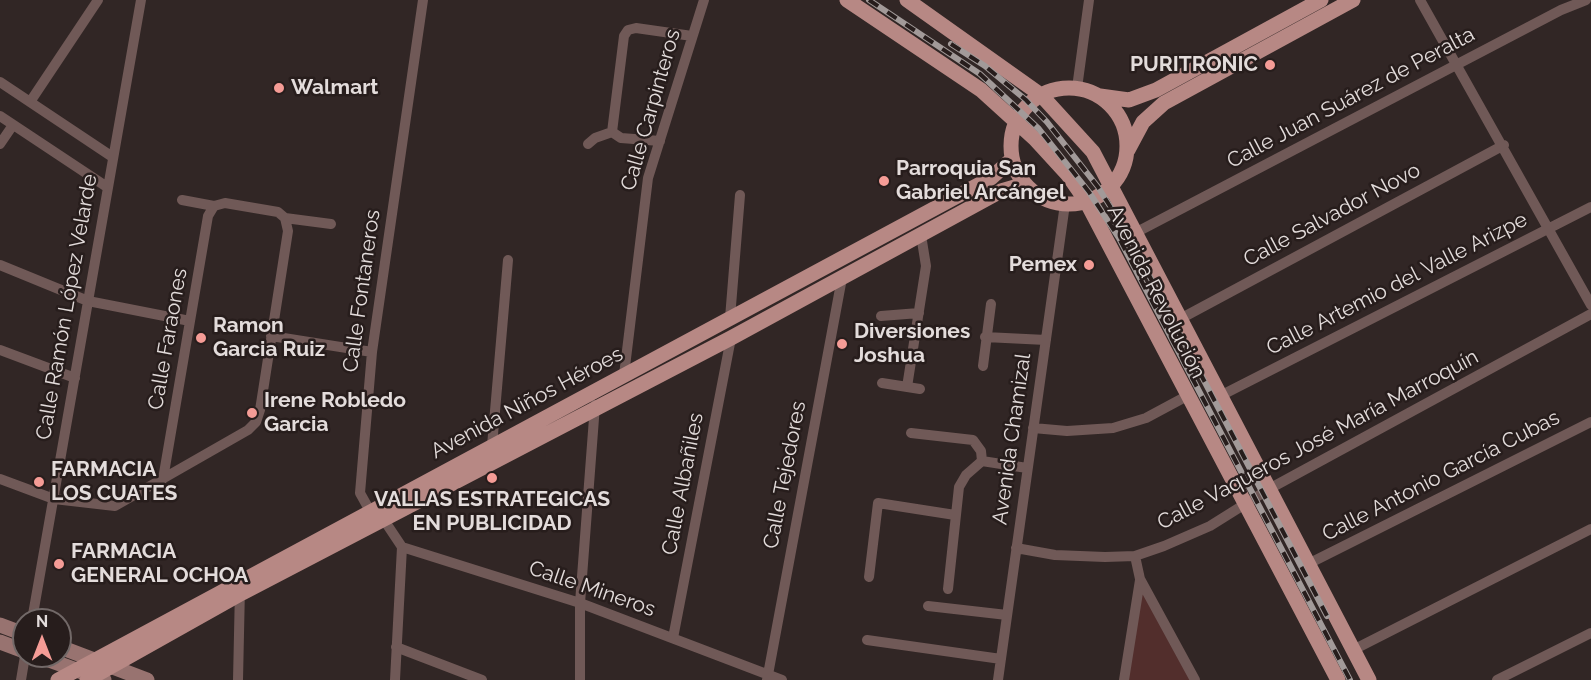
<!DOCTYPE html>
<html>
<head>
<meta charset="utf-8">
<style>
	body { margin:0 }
	#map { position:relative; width:1591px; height:680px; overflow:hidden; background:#312625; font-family:Raleway,sans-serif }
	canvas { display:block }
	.north { position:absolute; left:12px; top:608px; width:60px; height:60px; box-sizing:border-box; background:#271d1c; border:2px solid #726968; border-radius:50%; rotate:0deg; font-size:16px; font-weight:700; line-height:24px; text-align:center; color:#e3dcdb }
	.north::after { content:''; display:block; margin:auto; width:21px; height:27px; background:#f59c96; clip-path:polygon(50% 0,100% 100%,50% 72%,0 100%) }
</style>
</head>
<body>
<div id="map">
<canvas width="1591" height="680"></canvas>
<div class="north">N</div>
</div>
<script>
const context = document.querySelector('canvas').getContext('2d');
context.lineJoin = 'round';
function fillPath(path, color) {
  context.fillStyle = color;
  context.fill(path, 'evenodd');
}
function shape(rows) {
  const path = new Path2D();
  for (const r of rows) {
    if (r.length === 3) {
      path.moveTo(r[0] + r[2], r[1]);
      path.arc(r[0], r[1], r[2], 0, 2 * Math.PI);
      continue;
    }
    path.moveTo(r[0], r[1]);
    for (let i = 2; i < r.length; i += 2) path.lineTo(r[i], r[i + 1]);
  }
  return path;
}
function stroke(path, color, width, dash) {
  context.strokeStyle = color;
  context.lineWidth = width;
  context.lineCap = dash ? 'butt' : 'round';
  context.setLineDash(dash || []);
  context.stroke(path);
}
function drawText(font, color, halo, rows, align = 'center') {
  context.font = font + ' Raleway,sans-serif';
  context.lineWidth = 5;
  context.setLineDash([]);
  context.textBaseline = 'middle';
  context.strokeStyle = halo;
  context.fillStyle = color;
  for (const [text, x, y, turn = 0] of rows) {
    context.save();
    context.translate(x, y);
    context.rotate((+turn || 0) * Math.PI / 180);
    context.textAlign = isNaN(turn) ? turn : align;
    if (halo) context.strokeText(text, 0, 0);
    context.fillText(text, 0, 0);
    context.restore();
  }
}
const green = shape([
	[1140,579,1193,680,1126,680]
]);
const street = shape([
	[1420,0,1591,305],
	[0,82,111,156],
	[1077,88,1089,0],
	[30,102,98,0],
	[0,116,107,187],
	[612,132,624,36,628,30,636,28,692,36],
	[612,132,621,138,660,141],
	[0,144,13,125],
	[588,144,595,138,612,132],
	[182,200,214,206,225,203,278,212,285,218,331,224],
	[1135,233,1561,10,1586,0],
	[0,265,88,301,190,321],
	[881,316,919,313],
	[730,318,740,195],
	[1180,319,1504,145],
	[271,336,372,352],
	[985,337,1046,340],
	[0,350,75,378],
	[983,366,991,304],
	[624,375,648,178,704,0],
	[882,383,920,389],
	[907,387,926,266,921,235],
	[1220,396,1591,207],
	[1033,428,1067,431,1113,428,1146,418,1187,396],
	[911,433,973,440,981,451,982,461,966,475,959,487,948,589],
	[492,446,508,260],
	[982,461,1027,468],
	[0,479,54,499,115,506,248,430,256,422,260,410,288,231,285,218],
	[163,479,208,216,214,206],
	[402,547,580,603,782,680],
	[1016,548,1055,555,1105,557,1135,556,1164,546,1210,526,1269,489,1591,314],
	[1135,556,1140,579,1195,680],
	[1308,564,1591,422],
	[869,577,878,503,955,515],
	[928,606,1007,615],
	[32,620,141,0],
	[673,638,731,338],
	[867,640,1001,659],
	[396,647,482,680],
	[1353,650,1591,529],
	[21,680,25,656],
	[238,680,240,588],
	[395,680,402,547,384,520,370,511,360,493,372,352,423,0],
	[580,680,580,603,595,405],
	[767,680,842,278],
	[998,680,1065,204],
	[1124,680,1140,580],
	[1497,680,1591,633]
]);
const secondary = shape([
	[0,625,24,634],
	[0,642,24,651],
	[60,647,147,680],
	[38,656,104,680]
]);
const primary = shape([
	[847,0,981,90,1035,139,1068,175,1086,201,1338,680],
	[907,0,1041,95,1093,152,1369,680],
	[1069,146,58],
	[1100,96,1129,100,1156,90,1321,0],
	[1128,150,1143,122,1164,103,1353,0],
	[58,680,991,178,1012,159],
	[87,680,242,593,731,338,1001,191,1025,184]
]);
const rail = shape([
	[869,0,980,74,1039,129,1089,192,1119,238,1350,680],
	[951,44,985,66,1026,100,1047,122,1098,187,1128,235,1327,616]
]);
const markers = [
	[1270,65,6,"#f59c96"],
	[279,88,6,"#f59c96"],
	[884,181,6,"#f59c96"],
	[1089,265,6,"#f59c96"],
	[201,338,6,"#f59c96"],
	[842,344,6,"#f59c96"],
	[252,413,6,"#f59c96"],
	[492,478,6,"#f59c96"],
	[39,482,6,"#f59c96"],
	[59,564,6,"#f59c96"]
];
const poiNames = [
	["PURITRONIC",1258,65,"right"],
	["Walmart",291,88],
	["Parroquia San",896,169],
	["Gabriel Arcángel",896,193],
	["Pemex",1077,265,"right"],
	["Ramon",213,326],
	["Garcia Ruiz",213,350],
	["Diversiones",854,332],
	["Joshua",854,356],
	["Irene Robledo",264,401],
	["Garcia",264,425],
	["FARMACIA",51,470],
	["LOS CUATES",51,494],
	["VALLAS ESTRATEGICAS",492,500,"center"],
	["EN PUBLICIDAD",492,524,"center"],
	["FARMACIA",71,552],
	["GENERAL OCHOA",71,576]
];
const streetNames = [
	["Calle Juan Suárez de Peralta",1351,98,-28],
	["Calle Carpinteros",651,110,-74],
	["Calle Salvador Novo",1332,215,-28],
	["Calle Artemio del Valle Arizpe",1397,284,-27],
	["Calle Fontaneros",362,291,-82],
	["Avenida Revolución",1156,292,63],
	["Calle Ramón López Velarde",67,307,-80],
	["Calle Faraones",168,339,-80],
	["Avenida Niños Héroes",527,403,-28],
	["Avenida Chamizal",1012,439,-82],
	["Calle Vaqueros José María Marroquín",1318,440,-28],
	["Calle Tejedores",785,475,-79],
	["Calle Antonio García Cubas",1441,476,-27],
	["Calle Albañiles",683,484,-79],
	["Calle Mineros",592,589,19]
];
fillPath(green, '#522e2c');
stroke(street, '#705957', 10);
stroke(secondary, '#987370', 15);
stroke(primary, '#b78884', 15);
stroke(rail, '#a29a99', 6);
stroke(rail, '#271d1c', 4, [11]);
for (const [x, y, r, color] of markers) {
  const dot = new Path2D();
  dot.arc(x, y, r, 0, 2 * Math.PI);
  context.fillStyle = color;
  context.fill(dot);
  stroke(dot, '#271d1c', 2);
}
drawText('bold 21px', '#e3dcdb', '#271d1c', poiNames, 'left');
drawText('21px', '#e3dcdb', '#271d1c', streetNames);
</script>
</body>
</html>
